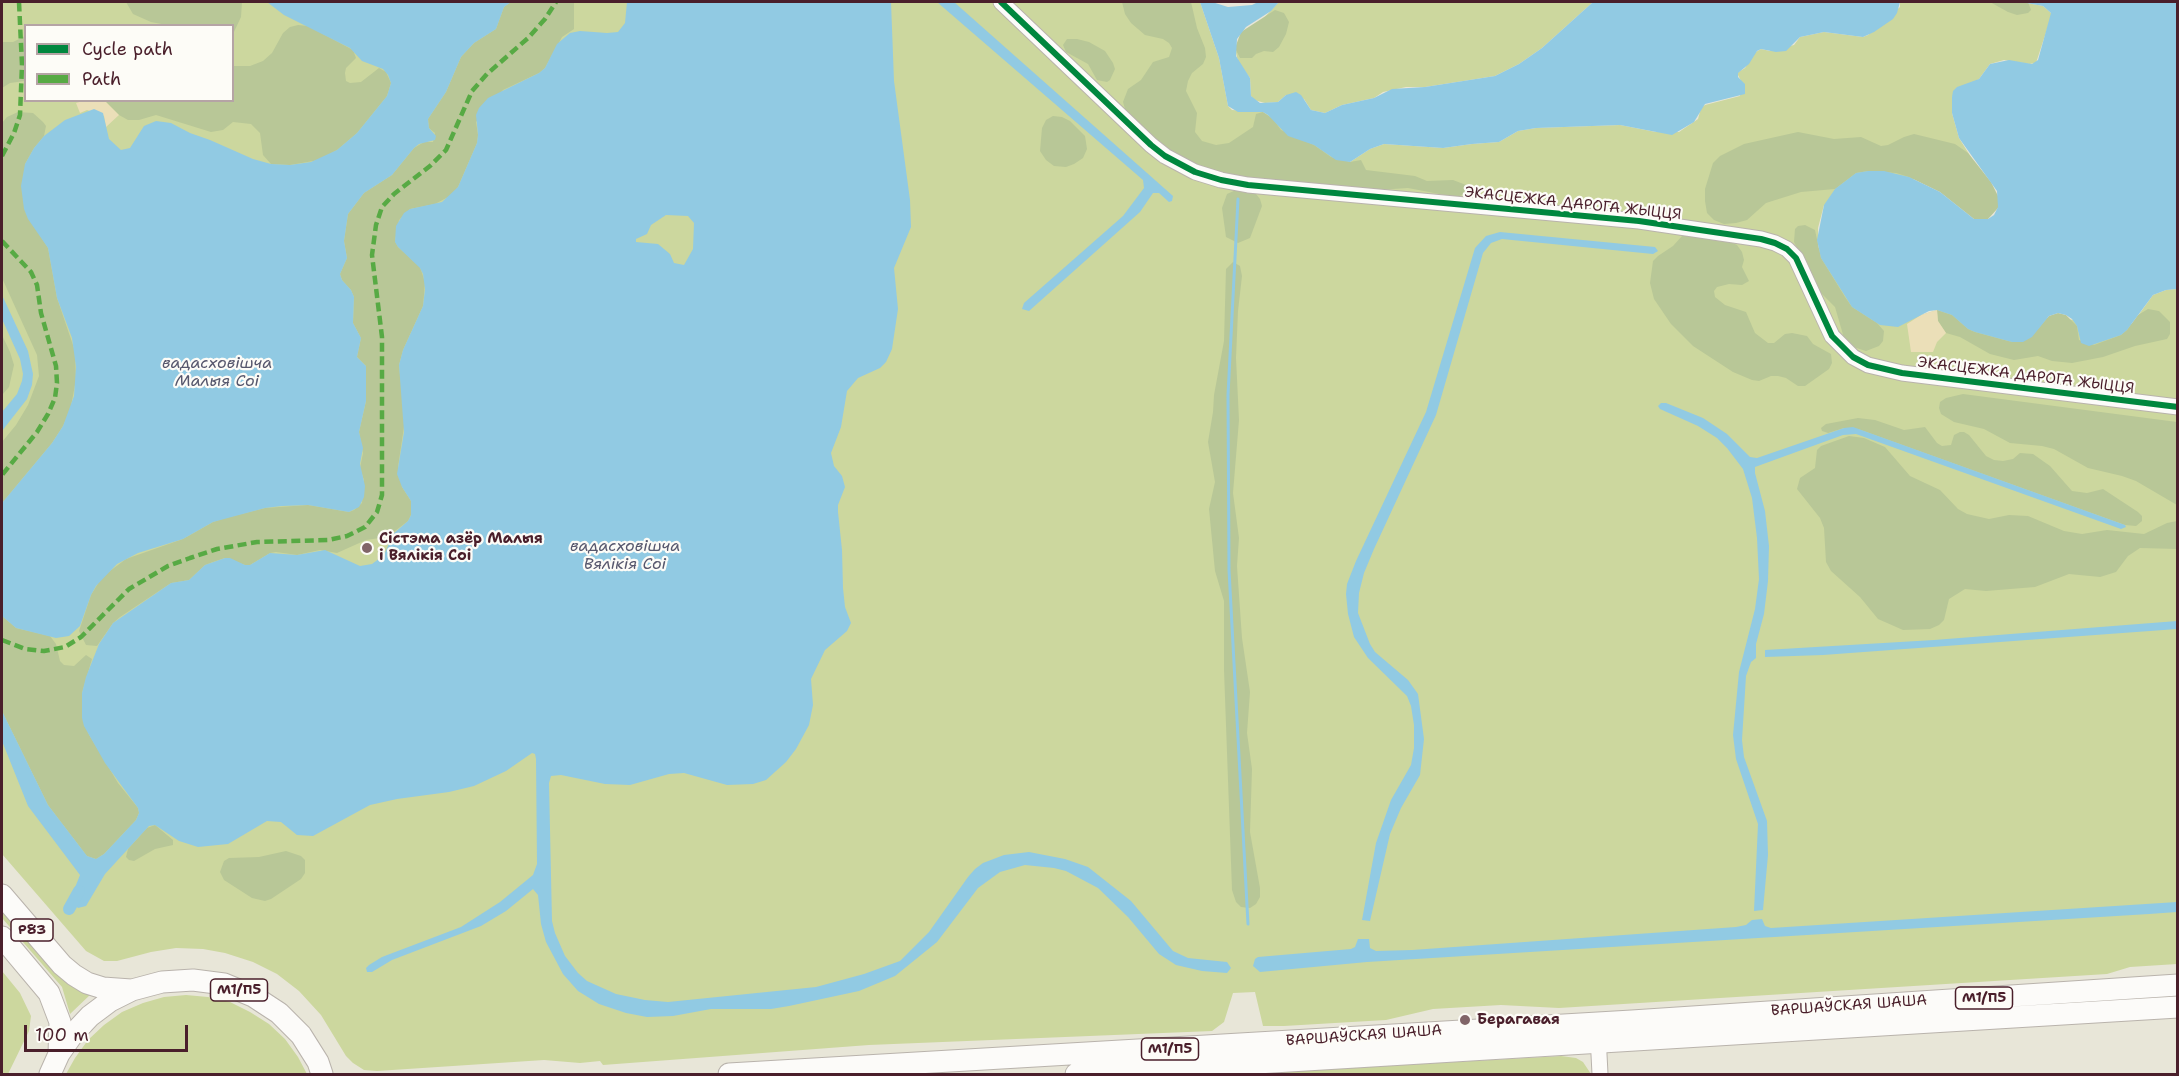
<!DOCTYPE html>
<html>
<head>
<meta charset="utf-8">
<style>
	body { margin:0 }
	#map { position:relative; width:2179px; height:1076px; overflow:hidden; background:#e8e6d8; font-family:"Shantell Sans",sans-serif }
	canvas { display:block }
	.frame { position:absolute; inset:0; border:3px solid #4a1f2b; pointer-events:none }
	.legend { position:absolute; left:24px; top:24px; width:210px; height:78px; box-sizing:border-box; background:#fdfcf7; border:2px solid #b5a4a5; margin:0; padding:8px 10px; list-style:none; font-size:18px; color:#4a1f2b }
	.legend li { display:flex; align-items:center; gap:12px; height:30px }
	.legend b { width:30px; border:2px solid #b5a4a5 }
	.scale { position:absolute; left:24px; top:1025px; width:164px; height:27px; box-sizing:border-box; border:3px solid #4a1f2b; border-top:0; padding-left:8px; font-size:18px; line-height:21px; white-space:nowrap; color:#4a1f2b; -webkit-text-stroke:4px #fdfcf7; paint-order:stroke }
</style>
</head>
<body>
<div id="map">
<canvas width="2179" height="1076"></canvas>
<div class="frame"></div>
<ul class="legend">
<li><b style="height:8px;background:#00873e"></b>Cycle path</li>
<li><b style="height:8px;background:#57aa44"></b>Path</li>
</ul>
<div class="scale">100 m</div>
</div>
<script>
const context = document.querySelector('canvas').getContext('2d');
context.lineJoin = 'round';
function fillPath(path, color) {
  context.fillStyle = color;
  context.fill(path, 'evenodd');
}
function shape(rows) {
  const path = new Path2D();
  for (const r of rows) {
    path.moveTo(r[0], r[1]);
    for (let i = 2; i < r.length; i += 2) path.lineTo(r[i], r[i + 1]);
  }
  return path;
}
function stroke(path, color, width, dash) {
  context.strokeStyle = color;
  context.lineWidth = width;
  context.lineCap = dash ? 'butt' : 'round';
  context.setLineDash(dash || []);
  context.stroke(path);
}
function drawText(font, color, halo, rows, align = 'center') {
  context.font = font + ' "Shantell Sans",sans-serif';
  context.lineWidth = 4.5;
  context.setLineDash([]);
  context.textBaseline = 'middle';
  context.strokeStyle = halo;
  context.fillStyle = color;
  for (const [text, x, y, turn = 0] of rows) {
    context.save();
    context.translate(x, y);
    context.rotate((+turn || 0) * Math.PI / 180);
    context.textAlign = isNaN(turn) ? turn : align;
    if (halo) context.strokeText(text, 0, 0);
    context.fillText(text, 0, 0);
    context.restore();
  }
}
const green = shape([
	[2,2,1200,2,1219,58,1228,106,1232,110,1263,112,1350,162,1370,149,1384,144,1443,148,1472,144,1499,142,1518,131,1536,128,1620,125,1656,132,1679,132,1698,119,1701,108,1705,105,1740,96,1741,81,1737,73,1745,68,1754,53,1761,49,1770,51,1794,45,1800,37,1824,32,1863,37,1868,35,1900,7,1900,2,2021,2,2043,6,2051,13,2051,17,2036,63,2029,64,2004,60,1990,64,1979,79,1952,97,1952,113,1959,138,1974,162,1824,205,1818,228,1818,249,1921,315,1937,310,2132,324,2153,295,2166,290,2177,289,2177,964,2130,967,2107,974,1559,1008,1501,1005,1433,1009,1386,1020,1284,1026,1263,1026,1255,992,1233,993,1224,1022,1212,1031,869,1045,603,1065,600,1061,580,1063,544,1060,377,1071,364,1070,353,1063,346,1056,321,1015,299,991,277,974,253,962,225,953,203,949,176,948,151,952,117,961,104,961,86,951,2,854],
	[26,26,232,26,232,100,26,100],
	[1279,2,1593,2,1542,48,1519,64,1495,76,1425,87,1406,87,1383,92,1374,98,1342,105,1325,113,1311,110,1304,99,1286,95,1278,102,1265,103,1254,100,1251,96,1250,78,1238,62,1235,48],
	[2,908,91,994,70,1014,62,987,2,918],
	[2,971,20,993,31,1016,29,1031,8,1074,2,1074],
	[186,995,208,997,230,1002,250,1012,269,1024,285,1039,298,1057,307,1074,66,1074,75,1058,88,1040,104,1025,122,1012,143,1003,164,997],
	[1561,1056,1576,1058,1583,1062,1591,1074,1241,1074]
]);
const forest = shape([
	[126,2,242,2,241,17,233,34,232,26,172,26,151,22,133,14],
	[511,2,574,2,574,29,562,37,545,68,539,73,503,90,476,122,478,135,477,143,458,187,452,195,435,204,410,209,399,220,395,241,398,247,420,267,425,282,423,306,403,350,399,365,405,420,398,467,402,487,411,501,411,515,408,521,387,537,366,540,337,553,320,550,297,555,276,552,270,553,250,565,245,565,225,558,213,562,205,565,189,580,171,583,120,617,113,623,97,646,86,645,79,631,91,595,102,577,126,559,183,539,213,522,225,518,265,508,308,505,349,512,354,510,362,503,364,480,360,468,363,453,359,432,366,401,366,366,357,357,361,338,353,323,354,297,351,290,342,280,340,274,347,258,344,241,348,214,364,193,392,175,414,148,424,142,433,142,435,133,429,128,428,119,446,92,461,57,474,43,496,29,504,7],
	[1122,2,1191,2,1197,28,1205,48,1206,57,1203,64,1192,73,1188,81,1186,91,1197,113,1195,132,1202,141,1216,145,1229,143,1253,127,1256,114,1263,112,1273,119,1281,130,1314,145,1331,157,1350,162,1361,160,1366,170,1415,176,1427,181,1453,180,1466,185,1469,190,1467,194,1455,197,1408,188,1378,190,1253,180,1210,170,1179,157,1158,142,1125,109,1123,102,1128,89,1141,80,1153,62,1169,57,1172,48,1169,43,1163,39,1145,35,1131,23,1125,14],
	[1990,2,2028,2,2031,10,2028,13,2017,15,2008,12],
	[1275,10,1284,13,1289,22,1286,34,1279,47,1273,52,1264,51,1256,54,1252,58,1240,58,1235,48,1241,32],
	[298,25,308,26,353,50,356,58,346,68,345,73,346,81,350,83,361,82,379,68,386,72,391,83,387,96,357,133,337,150,319,160,290,165,271,164,263,155,260,133,251,124,233,122,223,130,211,132,156,115,139,120,128,120,119,115,105,101,232,100,233,66,250,66,263,61,272,53,283,33,290,27],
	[25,36,25,81,10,83,2,88,2,42,13,42],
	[1067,39,1077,39,1089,42,1105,51,1113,63,1115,69,1110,80,1107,82,1097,80,1088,64,1066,52,1063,45],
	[18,112,33,113,43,122,46,126,44,136,34,148,25,164,36,229,48,248,57,298,75,351,76,380,70,411,63,426,52,443,2,503,2,442,16,425,28,405,39,376,37,355,2,278,2,123,7,117],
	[1053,116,1062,117,1070,121,1085,136,1087,149,1083,158,1074,164,1066,167,1054,166,1046,160,1040,151,1042,128,1046,120],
	[1798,132,1834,139,1861,137,1881,146,1888,145,1904,137,1914,134,1955,144,1968,153,1991,182,1999,198,1998,208,1988,219,1974,219,1940,192,1909,177,1896,173,1868,171,1856,173,1835,189,1801,192,1766,203,1747,220,1736,223,1724,224,1714,220,1707,213,1705,201,1705,189,1713,163,1720,156,1744,144],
	[1236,190,1250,191,1256,194,1260,199,1262,206,1250,238,1238,243,1226,237,1222,208,1227,194],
	[1805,225,1815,230,1821,258,1845,297,1852,307,1877,323,1884,331,1883,341,1879,346,1866,351,1850,346,1844,338,1835,307,1820,292,1794,242,1795,229,1798,226],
	[1683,235,1728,241,1737,245,1742,252,1744,260,1742,267,1749,281,1742,285,1729,284,1717,287,1714,291,1715,297,1725,305,1746,312,1755,333,1768,343,1774,343,1785,334,1792,333,1807,336,1813,344,1831,354,1832,363,1829,369,1805,386,1798,386,1786,378,1778,376,1771,376,1759,381,1752,380,1733,372,1693,346,1671,324,1654,299,1650,283,1653,261,1658,256,1673,246],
	[1233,262,1240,266,1242,276,1238,311,1236,358,1239,420,1233,493,1239,538,1237,566,1242,638,1250,692,1247,733,1252,769,1250,832,1260,888,1260,897,1256,904,1250,908,1241,907,1236,902,1232,890,1224,670,1224,601,1215,571,1209,509,1215,482,1208,442,1213,412,1214,395,1224,341,1226,269],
	[2148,309,2159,311,2170,322,2170,334,2167,339,2135,346,2103,357,2072,363,2052,361,2038,356,2014,360,1990,354,1960,337,1946,333,1938,321,1937,310,1952,315,1968,329,1975,332,2012,342,2038,329,2049,316,2058,313,2066,315,2077,326,2079,340,2094,345,2121,335,2127,330,2138,315],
	[2,335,10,352,14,365,9,387,2,395],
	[1963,394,2177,422,2177,505,2136,481,2122,476,2088,468,2054,449,2042,446,2010,443,1984,429,1954,422,1941,414,1939,408,1940,402,1946,398],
	[1858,418,1875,420,1904,430,1925,427,1937,443,1942,446,1951,445,1954,435,1960,432,1964,432,1969,435,1986,456,1994,460,2003,461,2013,459,2020,453,2033,454,2050,466,2072,491,2087,493,2103,489,2138,512,2142,516,2142,521,2136,526,2125,525,1858,429,1844,428,1828,433,1822,431,1821,428,1826,424],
	[1849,436,1864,438,1885,447,1910,476,1940,490,1958,509,1967,514,1989,519,2009,515,2028,516,2064,531,2082,534,2107,530,2144,534,2167,523,2177,521,2177,549,2140,548,2128,556,2116,572,2100,577,2069,574,2035,587,1986,591,1965,589,1949,599,1944,620,1939,625,1930,629,1903,630,1878,619,1860,597,1831,571,1826,562,1824,528,1820,518,1797,489,1800,478,1815,468,1817,450,1821,446],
	[2,616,16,628,50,636,56,644,60,661,64,665,74,666,86,655,92,659,82,693,88,733,118,783,138,808,139,813,136,820,104,854,96,859,87,856,48,805,2,711],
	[155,825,173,840,173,845,155,849,134,861,129,860,126,857,128,849,147,828],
	[286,851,301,856,305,860,305,873,301,879,271,899,265,901,252,898,224,880,220,872,224,861,229,858,259,857]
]);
const sand = shape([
	[83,101,105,101,119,115,106,127,104,116,87,110,80,113,76,103],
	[1937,310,1938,321,1946,333,1937,342,1933,352,1911,352,1907,324,1921,315]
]);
const water = shape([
	[267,2,511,2,504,7,496,29,474,43,461,57,446,92,428,119,429,128,436,136,435,140,419,144,414,148,392,175,364,193,348,214,344,241,347,258,340,274,342,280,351,290,354,297,353,323,361,338,357,357,366,366,366,401,359,432,363,448,360,464,365,486,364,497,359,507,349,512,308,505,282,506,265,508,213,522,183,539,138,553,117,564,96,586,91,595,80,626,69,636,56,638,16,628,2,616,2,503,52,443,63,426,74,396,76,367,72,338,57,298,48,248,28,219,24,209,21,186,25,164,34,148,44,136,65,120,94,109,103,113,109,139,121,150,130,148,144,126,156,121,171,123,190,133,210,140,253,159,271,164,290,165,311,162,337,150,357,133,387,96,391,83,388,75,383,69,362,61,350,48,284,15],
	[627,2,891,2,894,81,910,200,911,227,894,268,898,309,892,349,886,362,880,368,858,378,847,391,841,427,831,453,834,466,842,476,845,487,838,505,838,512,842,550,843,588,845,607,851,623,847,631,825,650,811,679,813,705,809,725,796,749,786,762,766,780,753,784,727,785,684,773,669,774,630,785,605,784,561,775,551,776,549,783,552,921,555,933,565,956,578,973,587,981,616,994,645,1000,668,1002,816,987,864,974,900,961,929,932,968,877,975,869,983,863,1004,855,1029,852,1065,859,1088,867,1131,901,1173,951,1188,958,1227,962,1231,968,1227,973,1202,971,1176,965,1159,954,1128,917,1098,888,1066,871,1054,868,1025,865,1000,872,978,888,937,942,895,976,859,991,789,1006,771,1009,711,1009,673,1016,647,1017,626,1013,599,1004,578,991,563,974,546,942,541,924,538,895,533,889,506,911,481,926,392,960,372,972,367,972,366,968,369,965,382,957,461,927,500,902,533,875,537,864,536,759,535,754,532,753,506,771,474,786,449,792,397,799,370,805,313,836,297,835,281,822,267,821,228,844,198,847,179,841,155,825,149,826,105,874,86,906,78,908,70,900,80,875,28,806,2,741,2,711,48,805,87,856,96,859,104,854,136,820,139,813,138,808,105,763,84,726,82,718,82,693,86,677,99,644,113,623,171,583,189,580,205,565,225,558,230,558,245,565,250,565,270,553,297,555,325,550,360,566,372,564,384,555,393,534,408,521,411,515,411,501,402,487,397,474,404,432,399,365,403,350,423,306,425,289,423,274,420,268,398,247,395,242,396,226,404,213,410,209,442,202,458,187,477,143,478,135,476,115,479,108,488,98,539,73,545,68,557,44,570,33,580,31,607,33,618,32,625,23],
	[666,215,688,216,694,223,693,249,684,265,674,263,670,254,658,244,636,242,636,239,647,234,651,225],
	[937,2,954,2,1173,196,1172,201,1169,202,1159,193,1153,193,1140,212,1029,311,1022,309,1024,303,1123,216,1144,188,1143,180],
	[1200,2,1212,2,1228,7,1252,5,1258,2,1279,2,1271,11,1246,27,1237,39,1236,56,1250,78,1251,96,1260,103,1278,102,1286,95,1296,92,1301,95,1311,110,1325,113,1342,105,1374,98,1392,89,1425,87,1495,76,1519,64,1542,48,1593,2,1900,2,1897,13,1893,19,1874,32,1863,37,1824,32,1800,37,1786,51,1776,52,1761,49,1757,51,1749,64,1738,73,1738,77,1745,84,1745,94,1705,104,1694,122,1672,135,1620,125,1536,128,1518,131,1499,142,1472,144,1443,148,1384,144,1370,149,1350,162,1336,160,1314,145,1288,136,1268,115,1263,112,1238,112,1228,106,1219,58],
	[2021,2,2177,2,2177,289,2166,290,2153,295,2127,330,2121,335,2089,346,2081,343,2077,326,2072,319,2066,315,2058,313,2049,316,2032,337,2023,342,2012,342,1975,332,1968,329,1952,315,1937,310,1929,311,1898,327,1880,325,1852,307,1821,258,1817,240,1824,205,1835,189,1856,173,1868,171,1884,171,1909,177,1940,192,1974,219,1988,219,1994,215,1998,207,1997,191,1959,138,1952,113,1952,97,1953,91,1957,87,1979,79,1990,64,2009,60,2032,64,2038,60,2051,13,2043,6],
	[1500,232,1655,247,1658,251,1653,254,1502,239,1491,243,1483,253,1436,415,1374,549,1364,573,1359,593,1358,613,1370,644,1375,652,1408,680,1418,694,1424,739,1420,775,1401,808,1390,834,1370,921,1362,920,1376,843,1391,800,1411,765,1414,748,1414,725,1411,706,1407,696,1368,658,1354,637,1348,614,1346,594,1347,584,1356,561,1426,412,1475,248,1486,236],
	[2,295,28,351,33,374,32,385,27,399,2,431,2,412,17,394,22,381,23,374,20,359,2,319],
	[1661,403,1666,403,1703,418,1727,434,1750,457,1757,458,1844,428,1853,427,2125,525,2126,527,2121,529,1856,434,1843,435,1755,467,1755,473,1765,511,1769,546,1768,581,1764,614,1756,644,1756,658,1751,662,1746,676,1742,740,1744,757,1767,821,1768,855,1763,910,1754,911,1758,824,1736,759,1733,735,1739,672,1755,609,1759,579,1757,538,1752,498,1743,469,1727,448,1717,438,1698,426,1660,409,1658,406],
	[2177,621,2177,629,1823,655,1765,657,1765,650,1934,640],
	[2177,902,2177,912,2149,914,1367,962,1260,972,1253,966,1255,959,1258,957,1351,949,1355,947,1358,939,1369,939,1370,948,1376,951,1412,950,1736,927,1746,925,1752,920,1762,919,1765,926,1771,928]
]);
const stream = shape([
	[1238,199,1228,395,1229,570,1248,924]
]);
const canal = shape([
	[69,909,79,891]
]);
const minor = shape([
	[1001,2,1151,145,1165,156,1195,172,1221,180,1248,185,1639,221,1761,239,1775,243,1787,249,1796,258,1832,336,1853,357,1868,365,1902,373,2178,407],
	[1598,1035,1600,1074]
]);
const highway = shape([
	[2,895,62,965,74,975,87,983,103,988,131,990],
	[2,937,49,993,60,1022,59,1054],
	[50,1074,59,1054,73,1034,90,1016,110,1001,132,990,162,982,193,980,224,984,253,996,279,1013,301,1035,318,1062,322,1074],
	[729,1074,1632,1021,2178,985],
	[1076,1074,2178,1007]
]);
const quiet = shape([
	[2,156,14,133,20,115,22,65,19,2],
	[2,241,31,272,37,285,41,313,56,366,57,383,55,398,48,414,37,432,2,475],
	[2,640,25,649,44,651,65,647,81,637,129,589,168,566,190,558,217,549,257,542,328,540,347,536,365,527,377,512,382,495,382,337,372,255,376,225,382,207,394,194,430,166,446,150,472,91,487,74,528,38,545,19,556,2]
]);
const cycleway = shape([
	[1001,2,1151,145,1165,156,1195,172,1221,180,1248,185,1639,221,1761,239,1775,243,1787,249,1796,258,1832,336,1853,357,1868,365,1902,373,2178,407]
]);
const markers = [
	[367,548,6,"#816568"],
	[1465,1020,6,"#816568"]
];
const shields = [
	[32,930,42],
	[239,990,57],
	[1984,998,57],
	[1170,1049,57]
];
const shieldNames = [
	["Р83",32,930],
	["М1/П5",239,990],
	["М1/П5",1984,998],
	["М1/П5",1170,1049]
];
const streetNames = [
	["ЭКАСЦЕЖКА ДАРОГА ЖЫЦЦЯ",1573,204,6],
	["ЭКАСЦЕЖКА ДАРОГА ЖЫЦЦЯ",2026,376,7],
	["ВАРШАЎСКАЯ ШАША",1849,1006,-4],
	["ВАРШАЎСКАЯ ШАША",1364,1036,-4]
];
const poiNames = [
	["Сістэма азёр Малыя",379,539],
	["і Вялікія Соі",379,556],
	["Берагавая",1477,1020]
];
const waterNames = [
	["вадасховішча",217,364],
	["Малыя Соі",217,382],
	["вадасховішча",625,547],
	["Вялікія Соі",625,565]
];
fillPath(green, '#ccd79e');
fillPath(forest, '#b8c797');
fillPath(sand, '#ebdfb8');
fillPath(water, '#91cae3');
stroke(stream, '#91cae3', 3);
stroke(canal, '#91cae3', 12);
stroke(minor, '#b9b3ac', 17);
stroke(highway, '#b9b3ac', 23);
stroke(minor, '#fcfbf9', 15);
stroke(highway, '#fcfbf9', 21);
stroke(quiet, '#57aa44', 4.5, [9, 4.5]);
stroke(cycleway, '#00873e', 6);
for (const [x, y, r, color] of markers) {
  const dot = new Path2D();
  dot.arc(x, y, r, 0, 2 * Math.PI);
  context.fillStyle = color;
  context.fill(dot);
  stroke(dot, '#fdfcf7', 2);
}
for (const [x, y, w] of shields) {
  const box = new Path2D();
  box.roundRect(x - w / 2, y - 11, w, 22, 4.5);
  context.fillStyle = '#fdfcf7';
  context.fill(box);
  stroke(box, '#4a1f2b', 1.5);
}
drawText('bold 14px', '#4a1f2b', null, shieldNames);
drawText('15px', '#4a1f2b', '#fdfcf7', streetNames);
drawText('bold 15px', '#4a1f2b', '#fdfcf7', poiNames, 'left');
drawText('italic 16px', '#56576d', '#fdfcf7', waterNames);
</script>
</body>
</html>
